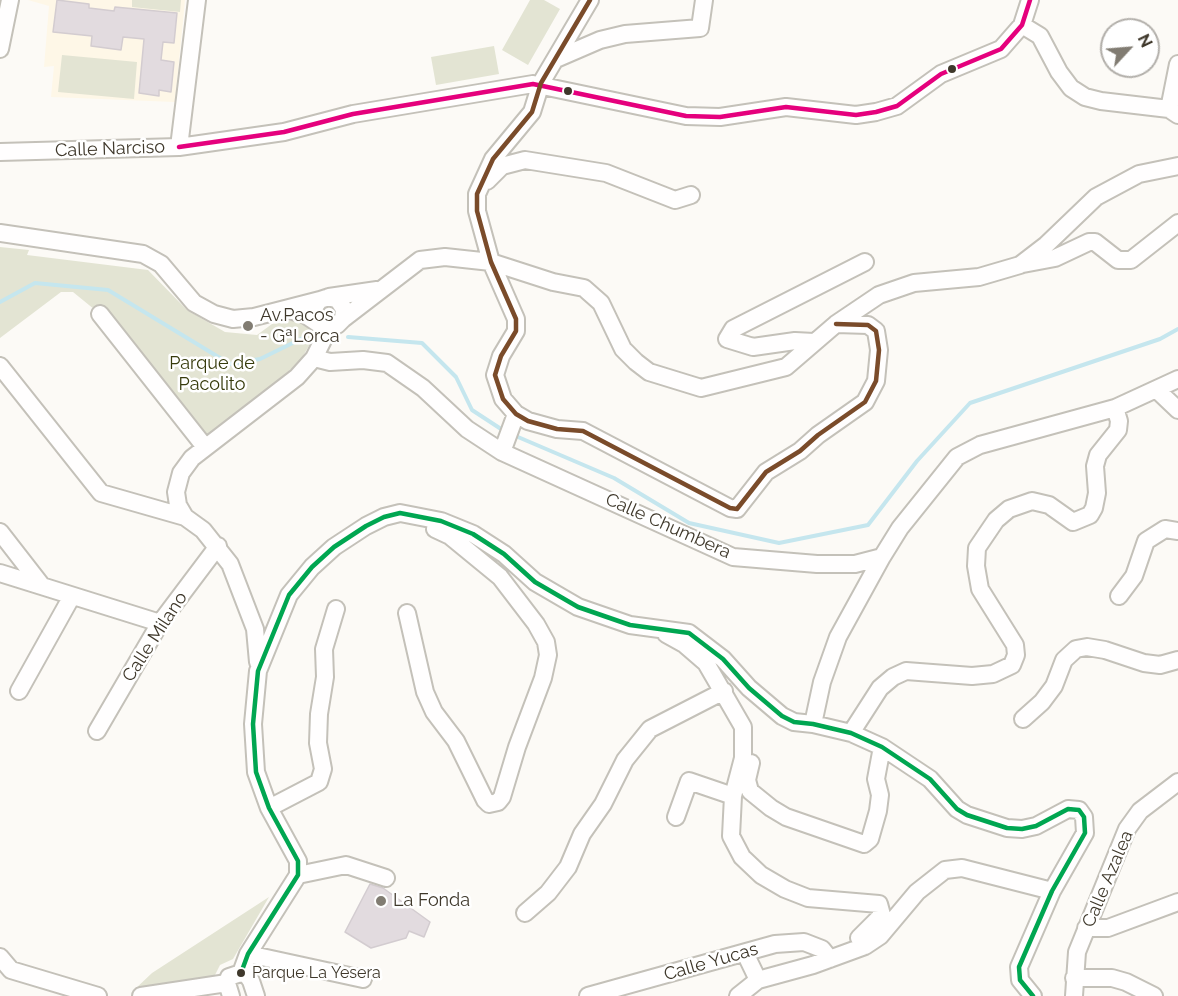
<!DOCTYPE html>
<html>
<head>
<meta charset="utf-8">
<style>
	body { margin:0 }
	#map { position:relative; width:1178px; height:996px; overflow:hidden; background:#fcfaf6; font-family:Raleway,sans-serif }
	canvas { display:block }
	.north { position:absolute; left:1100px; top:18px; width:60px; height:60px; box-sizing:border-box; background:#fff; border:2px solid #b2afaa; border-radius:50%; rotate:64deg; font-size:16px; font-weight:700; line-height:24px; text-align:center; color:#3f382b }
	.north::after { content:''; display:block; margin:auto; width:21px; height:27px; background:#817c72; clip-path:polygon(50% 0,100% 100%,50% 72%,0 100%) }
</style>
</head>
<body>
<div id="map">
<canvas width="1178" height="996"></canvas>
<div class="north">N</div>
</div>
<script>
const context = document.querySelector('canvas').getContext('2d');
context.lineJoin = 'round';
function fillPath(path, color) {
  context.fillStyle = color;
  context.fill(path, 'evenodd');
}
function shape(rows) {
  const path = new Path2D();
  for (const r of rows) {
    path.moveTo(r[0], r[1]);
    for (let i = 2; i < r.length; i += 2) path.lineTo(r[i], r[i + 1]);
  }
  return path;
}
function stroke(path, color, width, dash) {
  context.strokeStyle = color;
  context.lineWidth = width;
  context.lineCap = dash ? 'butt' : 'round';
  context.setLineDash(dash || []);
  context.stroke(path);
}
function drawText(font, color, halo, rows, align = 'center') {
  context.font = font + ' Raleway,sans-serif';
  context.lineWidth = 5;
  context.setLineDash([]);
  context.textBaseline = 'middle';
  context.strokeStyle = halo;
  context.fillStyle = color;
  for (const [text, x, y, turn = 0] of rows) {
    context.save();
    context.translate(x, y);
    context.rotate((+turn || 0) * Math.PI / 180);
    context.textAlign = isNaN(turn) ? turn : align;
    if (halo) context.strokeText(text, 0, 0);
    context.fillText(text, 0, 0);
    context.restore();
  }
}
const built = shape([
	[28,0,185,0,175,102,51,97,54,66,44,67,49,6]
]);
const green = shape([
	[132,0,181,0,180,12,132,7],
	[530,0,544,0,560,9,528,65,502,50],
	[494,46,499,74,436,85,431,57],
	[62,55,137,62,134,99,58,92],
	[0,247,29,250,27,255,148,270,187,310,225,332,257,335,272,324,294,320,311,327,310,344,300,361,283,376,205,436,100,314,73,292,61,292,0,338],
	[269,897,233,959,220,965,211,983,133,991,152,973]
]);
const stream = shape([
	[0,302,35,283,108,290,230,364,260,359,305,337],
	[348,337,422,343,456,377,472,410,501,429],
	[518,437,614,478,689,523,779,543,868,525,917,461,970,403,1160,339,1178,329]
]);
const building = shape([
	[57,0,89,4,89,8,114,11,115,7,177,13,174,43,163,42,161,60,174,62,171,92,159,90,159,96,139,93,144,39,123,37,121,50,91,46,92,36,53,32,57,0],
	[370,884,383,888,430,922,424,937,409,931,406,938,371,948,345,932,370,884]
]);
const minor = shape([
	[590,0,541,83,532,112,493,159,477,194,477,211,491,262,516,319,516,331,501,356,495,375,503,399,516,414,528,421,557,429,583,431,730,508,737,509,766,472,800,451,818,435,865,402,876,381,879,350,876,331,868,325,836,324],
	[1022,25,1040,36,1059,72,1071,88,1085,97,1101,101,1169,109,1178,115],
	[0,49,10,0],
	[556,59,600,40,625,34,700,28,704,0],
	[1169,109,1178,64],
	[179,147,284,132,353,114,533,84,686,116,720,117,786,107,856,115,876,112,897,106,941,74,1001,49,1022,25,1030,0],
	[0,152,179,147,197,0],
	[487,181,502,166,525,160,606,173,675,200,691,195],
	[0,233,143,254,161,264,194,303,214,314,233,319,254,317,320,300],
	[1023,264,1055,258,1089,242,1095,242,1118,260,1131,260,1178,223],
	[329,297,377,290],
	[289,310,304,314,322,326,329,328,337,325,343,319,344,309,338,300,329,297,320,300,315,306,314,314,317,322],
	[100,314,205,447],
	[343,319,420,260,445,257,491,262,553,282,584,288,601,303,623,349,636,362,649,372,701,388,786,367,836,324,879,295,914,283,979,277,1020,265,1046,245,1096,197,1139,174,1178,166],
	[814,342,795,341,753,347,727,339,733,329,865,262],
	[314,358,330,362,363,360,387,363,423,388,467,429,502,452,733,557,817,564,855,564,882,557,900,528,957,457,980,445,1115,408,1178,379],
	[0,366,101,493,185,517],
	[1157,390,1178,410],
	[502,452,516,414],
	[0,532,42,586],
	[0,573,160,623],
	[1119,596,1134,576,1146,541,1165,529,1178,531],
	[407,613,425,692,434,712,456,741,485,800,489,804,498,802,502,797,517,747,543,678,548,655,546,642,536,624,500,577,450,536,435,529],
	[666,634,684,644,706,663,743,727,743,758,733,796,731,836,742,857,761,875,785,889,808,898,879,904,882,915,859,938,865,946,880,936,917,892,945,870,962,868,1052,891],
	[258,662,255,629,230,564,203,530,185,517,178,505,176,492,181,473,192,458,297,377,314,358,329,328],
	[19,691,72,596],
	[1023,719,1042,702,1054,686,1064,660,1076,649,1087,647,1105,650,1144,663,1160,665,1178,660],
	[813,724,822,682,838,637,882,557],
	[97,731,160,623,218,546],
	[851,733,880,688,893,677,906,671,972,676,993,674,1012,665,1016,655,1015,645,980,589,976,566,977,548,996,520,1009,509,1032,501,1049,505,1073,522,1090,515,1094,508,1097,493,1095,466,1098,455,1118,430,1119,421,1115,408],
	[751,763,747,780,750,791,771,808,786,817,864,844,870,839,878,811,880,795,876,779,882,747],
	[269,808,319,782,323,769,318,743,319,714,325,677,324,649,336,609],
	[676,817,689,781,733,796],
	[298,875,346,865,386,878],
	[525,913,548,893,568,867,582,834,603,804,625,760,650,729,724,691],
	[1086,928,1108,928,1178,902],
	[745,953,758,980],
	[248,954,363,979],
	[0,957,11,970,98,996],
	[241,973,248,954,298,875,298,861,269,808,256,772,253,724,258,671,289,595,312,567,334,547,366,526,384,517,400,513,441,521,473,534,504,554,535,582,578,607,630,625,689,633,723,659,749,688,782,716,794,722,813,724,851,733,882,747,930,779,957,809,967,815,1007,828,1022,829,1036,826,1068,809,1079,810,1084,817,1085,833,1052,891,1019,967,1020,980,1033,996],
	[1074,978,1112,978,1126,982,1154,996],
	[141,996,227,983],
	[231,996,227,983,229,977,241,973,247,975,251,981,256,996],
	[588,996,775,944,804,942,822,949,830,959],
	[738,996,758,980,813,965,865,946],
	[1074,996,1077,952,1127,829,1140,811,1178,782]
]);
const bus1 = shape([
	[179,147,284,132,353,114,533,84,686,116,720,117,786,107,856,115,876,112,897,106,941,74,1001,49,1022,25,1030,0]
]);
const bus2 = shape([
	[590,0,541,83,532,112,493,159,477,194,477,211,491,262,516,319,516,331,501,356,495,375,503,399,516,414,528,421,557,429,583,431,730,508,737,509,766,472,800,451,818,435,865,402,876,381,879,350,876,331,868,325,836,324]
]);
const bus3 = shape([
	[241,973,248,954,298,875,298,861,269,808,256,772,253,724,258,671,289,595,312,567,334,547,366,526,384,517,400,513,441,521,473,534,504,554,535,582,578,607,630,625,689,633,723,659,749,688,782,716,794,722,813,724,851,733,882,747,930,779,957,809,967,815,1007,828,1022,829,1036,826,1068,809,1079,810,1084,817,1085,833,1052,891,1019,967,1020,980,1033,996]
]);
const markers = [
	[952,69,5,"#3f382b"],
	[568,91,5,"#3f382b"],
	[248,326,6,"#817c72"],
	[381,901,6,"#817c72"],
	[241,973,5,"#3f382b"]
];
const busNames = [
	["Parque La Yesera",252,973]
];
const streetNames = [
	["Calle Narciso",110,149,-2],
	["Calle Chumbera",668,526,24],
	["Calle Milano",155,637,-57],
	["Calle Azalea",1108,879,-67],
	["Calle Yucas",711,962,-16]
];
const poiNames = [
	["Av.Pacos",260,316],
	["- GªLorca",260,337],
	["La Fonda",393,901]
];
const parkNames = [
	["Parque de",212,364],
	["Pacolito",212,385]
];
fillPath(built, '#fef7e7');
fillPath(green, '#e3e4d3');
stroke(stream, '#c5e6ee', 4);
fillPath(building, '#e2dbdf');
stroke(building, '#d3ccd0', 1.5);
stroke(minor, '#c4c1b9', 20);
stroke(minor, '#fffefe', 16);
stroke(bus1, '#e5007d', 4.5);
stroke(bus2, '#7a4b2a', 4.5);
stroke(bus3, '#00a651', 4.5);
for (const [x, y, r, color] of markers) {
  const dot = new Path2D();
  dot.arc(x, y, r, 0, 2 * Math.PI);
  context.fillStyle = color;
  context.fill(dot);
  stroke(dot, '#fff', 2);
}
drawText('16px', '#3f382b', '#fff', busNames, 'left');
drawText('18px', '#3f382b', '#fff', streetNames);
drawText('18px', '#3f382b', '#fff', poiNames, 'left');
drawText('18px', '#373b0c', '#fff', parkNames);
</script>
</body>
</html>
